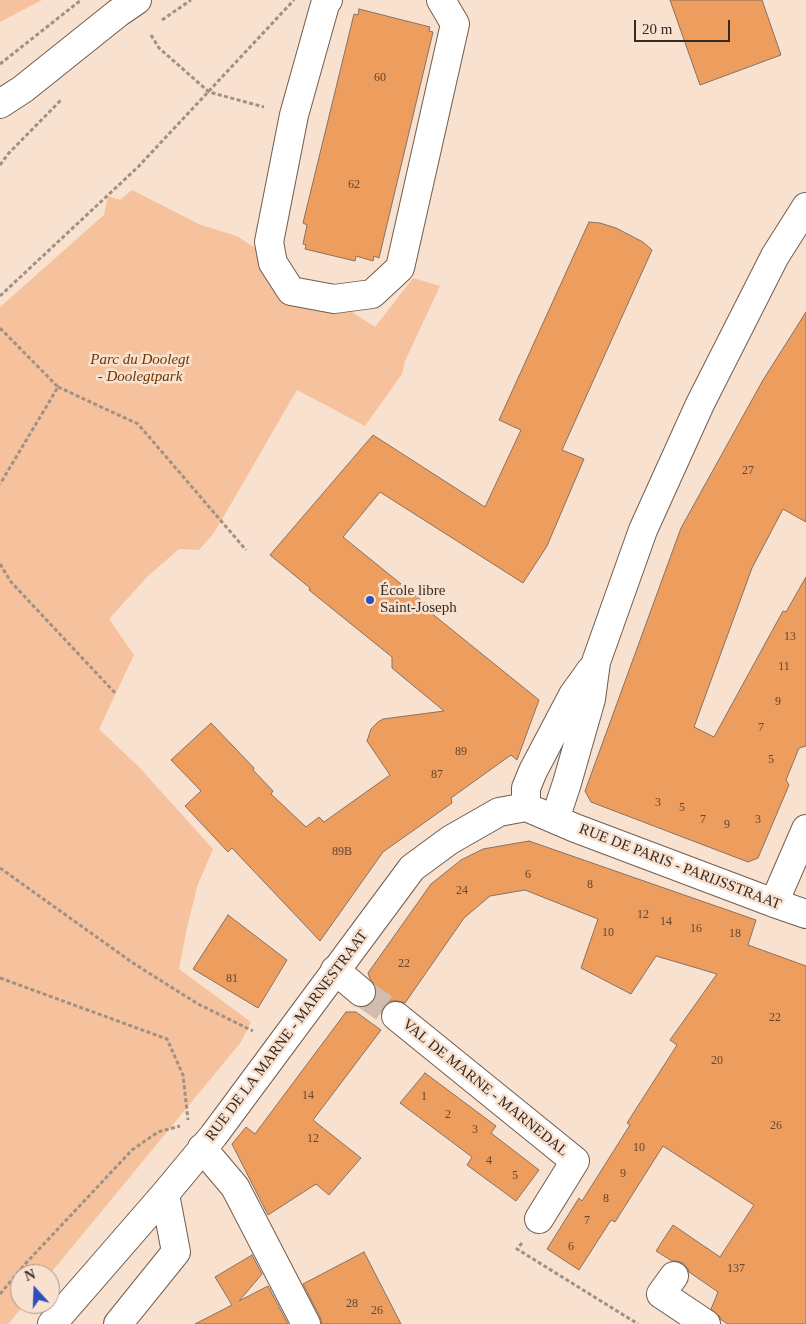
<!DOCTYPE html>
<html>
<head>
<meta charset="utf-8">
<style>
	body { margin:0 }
	#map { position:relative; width:806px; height:1324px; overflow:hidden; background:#f9e1d0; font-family:"Times New Roman",serif }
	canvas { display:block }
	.north { position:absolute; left:10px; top:1264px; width:50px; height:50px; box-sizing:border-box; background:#f9e1d0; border:1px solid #aa988b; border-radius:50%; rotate:340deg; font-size:14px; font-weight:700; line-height:20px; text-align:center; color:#332a23 }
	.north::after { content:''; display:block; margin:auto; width:18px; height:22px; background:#2b4fbe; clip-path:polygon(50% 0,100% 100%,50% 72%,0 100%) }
	.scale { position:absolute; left:634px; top:20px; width:96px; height:22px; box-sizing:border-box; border:2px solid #332a23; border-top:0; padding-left:6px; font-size:15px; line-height:18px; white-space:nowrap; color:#332a23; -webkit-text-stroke:4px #f9e1d0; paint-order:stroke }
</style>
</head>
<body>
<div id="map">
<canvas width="806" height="1324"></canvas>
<div class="north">N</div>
<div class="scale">20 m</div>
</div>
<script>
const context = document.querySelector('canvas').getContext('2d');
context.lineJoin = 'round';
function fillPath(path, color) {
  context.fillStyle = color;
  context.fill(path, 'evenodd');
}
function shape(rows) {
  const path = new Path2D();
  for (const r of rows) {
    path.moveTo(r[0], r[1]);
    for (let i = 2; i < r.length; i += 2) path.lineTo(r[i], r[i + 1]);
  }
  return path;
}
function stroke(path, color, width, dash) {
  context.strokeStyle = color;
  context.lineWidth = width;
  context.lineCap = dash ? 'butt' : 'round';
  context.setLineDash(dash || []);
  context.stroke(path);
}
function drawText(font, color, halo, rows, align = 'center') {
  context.font = font + ' "Times New Roman",serif';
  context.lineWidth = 5;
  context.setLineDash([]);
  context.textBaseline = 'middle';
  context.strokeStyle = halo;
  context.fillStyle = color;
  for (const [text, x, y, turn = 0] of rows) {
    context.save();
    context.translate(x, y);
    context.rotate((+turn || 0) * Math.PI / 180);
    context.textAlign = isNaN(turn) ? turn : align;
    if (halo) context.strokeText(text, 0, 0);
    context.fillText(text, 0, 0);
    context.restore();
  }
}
const green = shape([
	[0,0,42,0,0,22],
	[132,190,201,225,237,236,375,327,413,278,440,286,405,361,402,374,365,426,297,390,214,533,199,550,179,549,148,576,109,619,134,655,99,729,139,767,213,849,197,887,187,928,179,969,251,1022,241,1042,50,1274,20,1274,20,1304,25,1304,8,1324,0,1324,0,307,104,215,108,196,120,200]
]);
const building = shape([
	[670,0,762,0,781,55,700,85,670,0],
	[359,9,430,27,429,31,433,32,379,258,374,256,373,261,356,256,355,261,305,249,306,245,303,244,307,225,303,223,354,14,358,15,359,9],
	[589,222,600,223,616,228,643,242,652,250,562,450,584,459,547,546,523,583,380,492,343,537,432,609,430,612,539,700,517,760,511,755,451,798,452,803,383,852,320,941,232,848,228,852,185,806,201,791,171,760,211,723,254,768,253,770,273,791,271,794,306,827,319,817,324,822,390,775,367,741,371,729,378,722,383,719,444,711,392,668,392,657,309,590,310,588,270,555,373,435,485,507,521,430,499,420,589,222],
	[806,312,806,522,783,509,752,568,694,727,714,737,783,611,786,612,806,577,806,746,799,748,786,780,789,785,758,858,748,862,591,802,585,791,681,528,763,380,806,312],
	[529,841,756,920,748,945,806,966,806,1324,728,1324,720,1319,720,1317,711,1309,718,1292,689,1272,688,1269,683,1263,676,1261,672,1261,656,1251,673,1225,720,1257,754,1205,663,1146,615,1222,611,1220,579,1270,547,1249,579,1198,582,1201,630,1125,627,1123,677,1045,670,1040,717,974,656,956,631,994,581,968,598,919,525,890,490,896,464,918,405,1003,398,1001,391,1001,383,1007,375,998,376,994,376,987,370,979,368,973,431,884,461,860,483,849,529,841],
	[228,915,287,960,258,1008,193,969,228,915],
	[346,1012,356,1012,381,1030,313,1120,361,1158,329,1195,316,1184,268,1215,232,1144,246,1127,255,1134,346,1012],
	[425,1073,496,1126,491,1133,539,1170,516,1201,467,1165,472,1157,400,1103,425,1073],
	[364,1252,401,1324,322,1324,320,1317,303,1284,364,1252],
	[252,1255,262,1274,239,1301,268,1286,288,1324,195,1324,232,1305,215,1277,252,1255]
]);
const minorTunnel = shape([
	[361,992,396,1016]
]);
const path = shape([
	[162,20,191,0],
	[151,35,159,48,209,92,264,107],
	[0,64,81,0],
	[0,165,8,154,61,100],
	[0,296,138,167,294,0],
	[0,328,58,387,0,484],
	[58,387,138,424,246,550],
	[0,564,11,582,116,694],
	[0,868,133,963,198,1004,253,1031],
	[0,978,167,1039,183,1075,188,1120],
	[522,1243,517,1249,638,1324],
	[0,1294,26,1263,132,1150,158,1132,180,1126]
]);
const minor = shape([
	[328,0,326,1,294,115,269,242,273,263,291,291,334,299,372,294,400,268,455,24,441,0],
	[526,807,526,788,533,771,573,695,591,670],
	[555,819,567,783,591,699,596,662,643,530,700,404,775,256,806,207],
	[774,903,806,829],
	[335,970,361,992],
	[396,1016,575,1161,539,1219],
	[202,1148,235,1187,306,1324],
	[674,1276,661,1294,706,1324],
	[52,1324,165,1194,214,1135,412,868,450,840,499,812,526,807,575,828,774,903,806,914],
	[118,1324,176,1252,165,1194]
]);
const major = shape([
	[0,104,23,89,118,13,137,0]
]);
const markers = [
	[370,600,5,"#2b4fbe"]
];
const numberNames = [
	["60",380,78],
	["62",354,185],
	["27",748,471],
	["13",790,637],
	["11",784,667],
	["9",778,702],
	["7",761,728],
	["89",461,752],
	["5",771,760],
	["87",437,775],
	["3",658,803],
	["5",682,808],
	["7",703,820],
	["3",758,820],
	["9",727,825],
	["89B",342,852],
	["6",528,875],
	["8",590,885],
	["24",462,891],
	["12",643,915],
	["14",666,922],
	["16",696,929],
	["10",608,933],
	["18",735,934],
	["22",404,964],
	["81",232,979],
	["22",775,1018],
	["20",717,1061],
	["14",308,1096],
	["1",424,1097],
	["2",448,1115],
	["26",776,1126],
	["3",475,1130],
	["12",313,1139],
	["10",639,1148],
	["4",489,1161],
	["9",623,1174],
	["5",515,1176],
	["8",606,1199],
	["7",587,1221],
	["6",571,1247],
	["137",736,1269],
	["28",352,1304],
	["26",377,1311]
];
const parkNames = [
	["Parc du Doolegt",140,360],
	["- Doolegtpark",140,377]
];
const poiNames = [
	["École libre",380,591],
	["Saint-Joseph",380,608]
];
const streetNames = [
	["RUE DE PARIS - PARIJSSTRAAT",680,867,21],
	["RUE DE LA MARNE - MARNESTRAAT",287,1036,-53],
	["VAL DE MARNE - MARNEDAL",485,1088,39]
];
fillPath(green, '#f5c29d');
fillPath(building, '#ed9d5e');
stroke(building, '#877263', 1);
stroke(minorTunnel, '#d1bcad', 28, [28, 14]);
stroke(minor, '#715d4e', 30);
stroke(major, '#715d4e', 30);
stroke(path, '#a19083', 3, [4, 2.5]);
stroke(minor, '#fff', 28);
stroke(major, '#fff', 28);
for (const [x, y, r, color] of markers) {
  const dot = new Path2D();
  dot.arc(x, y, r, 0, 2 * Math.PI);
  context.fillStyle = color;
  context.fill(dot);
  stroke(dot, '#f9e1d0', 2);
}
drawText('12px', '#624732', null, numberNames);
drawText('italic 15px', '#6b3804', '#f9e1d0', parkNames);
drawText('15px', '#332a23', '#f9e1d0', poiNames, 'left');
drawText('15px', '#332a23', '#f9e1d0', streetNames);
</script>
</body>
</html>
